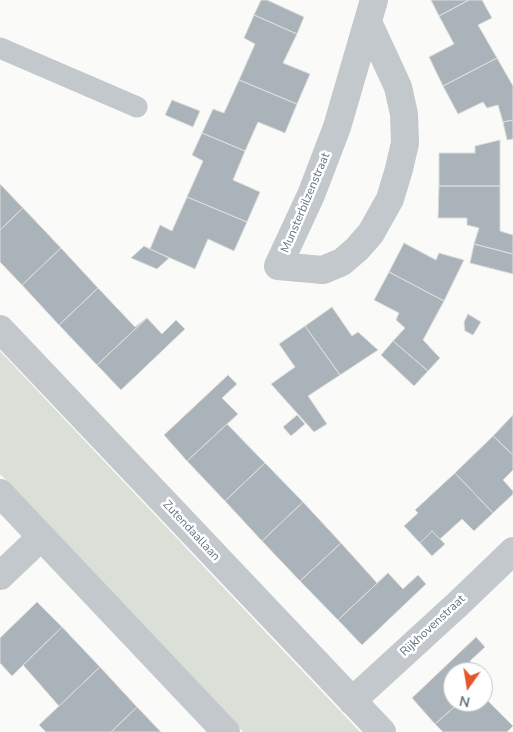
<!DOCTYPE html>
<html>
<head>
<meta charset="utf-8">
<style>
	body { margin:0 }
	#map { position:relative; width:513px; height:732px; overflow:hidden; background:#fafaf8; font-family:"Nunito Sans",sans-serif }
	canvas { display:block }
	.north { position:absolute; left:443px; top:662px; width:50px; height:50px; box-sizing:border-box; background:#fff; border:1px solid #c1c8cd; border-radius:50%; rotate:193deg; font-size:14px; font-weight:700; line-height:20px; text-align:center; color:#657683 }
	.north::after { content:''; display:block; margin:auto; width:18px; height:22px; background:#e4572e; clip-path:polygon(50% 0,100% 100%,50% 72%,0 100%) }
</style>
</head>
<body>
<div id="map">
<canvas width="513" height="732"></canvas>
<div class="north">N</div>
</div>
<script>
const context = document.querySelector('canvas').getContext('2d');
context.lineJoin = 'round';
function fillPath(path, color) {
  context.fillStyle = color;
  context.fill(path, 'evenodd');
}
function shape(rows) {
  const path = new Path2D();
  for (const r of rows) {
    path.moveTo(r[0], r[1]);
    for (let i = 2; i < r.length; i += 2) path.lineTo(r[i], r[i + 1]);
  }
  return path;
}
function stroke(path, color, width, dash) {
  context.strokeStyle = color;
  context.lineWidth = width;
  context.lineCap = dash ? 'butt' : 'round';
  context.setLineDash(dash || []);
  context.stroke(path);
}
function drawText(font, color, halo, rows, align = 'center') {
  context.font = font + ' "Nunito Sans",sans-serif';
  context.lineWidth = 5;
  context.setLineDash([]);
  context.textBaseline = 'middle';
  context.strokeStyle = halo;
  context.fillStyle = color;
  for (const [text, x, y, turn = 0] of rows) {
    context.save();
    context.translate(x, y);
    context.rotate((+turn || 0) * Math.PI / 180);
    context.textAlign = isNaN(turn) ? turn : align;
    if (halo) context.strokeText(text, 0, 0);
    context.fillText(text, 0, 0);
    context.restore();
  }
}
const green = shape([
	[0,351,360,732,243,732,0,474]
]);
const building = shape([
	[261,0,267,0,304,17,297,34,254,15,261,0],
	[431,0,469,0,439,16,431,0],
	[469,0,482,0,492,18,478,25,497,58,443,86,429,57,454,44,439,16,469,0],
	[254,15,297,34,283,63,310,74,297,104,239,80,255,44,244,38,254,15],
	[497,58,513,86,513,120,503,122,498,105,487,108,483,102,458,114,443,86,497,58],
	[239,80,297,104,285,133,258,122,245,151,202,133,213,109,224,113,239,80],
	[172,100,200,111,193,127,165,115,172,100],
	[513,120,513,139,507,140,503,122,513,120],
	[202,133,245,151,233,180,260,192,247,222,187,197,203,161,192,155,202,133],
	[500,140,500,186,439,186,439,153,475,153,475,146,500,140],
	[0,184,23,208,0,230,0,184],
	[439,186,500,186,500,231,513,235,513,254,474,244,479,228,467,225,467,218,438,218,439,186],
	[187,197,247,222,234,251,208,239,195,269,150,249,160,225,172,231,187,197],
	[23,208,61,248,22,285,0,262,0,230,23,208],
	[404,243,436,260,439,253,464,260,444,301,389,272,404,243],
	[474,244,513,254,513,274,470,263,474,244],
	[144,246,150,249,169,258,157,269,131,258,144,246],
	[61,248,98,288,59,325,22,285,61,248],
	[389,272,444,301,423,340,440,358,428,371,393,341,405,328,396,320,399,313,374,300,389,272],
	[98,288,135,327,147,318,97,365,59,325,98,288],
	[332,307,352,336,358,332,378,350,340,375,305,326,332,307],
	[468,314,481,322,473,335,465,331,464,322,468,314],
	[147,318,162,334,176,320,185,329,121,390,97,365,147,318],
	[305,326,340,375,308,396,327,424,314,432,271,384,295,367,279,344,305,326],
	[393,341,428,371,414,386,381,355,393,341],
	[228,375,237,384,222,398,238,414,187,461,164,435,228,375],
	[297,415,305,424,291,436,283,427,297,415],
	[513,415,513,455,493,436,513,415],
	[227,424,265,463,225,501,187,461,227,424],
	[493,436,513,455,513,470,503,480,513,491,513,494,493,513,455,473,493,436],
	[265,463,303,502,262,541,225,501,265,463],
	[455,473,493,513,474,531,462,519,440,539,432,531,420,543,404,526,418,513,415,510,455,473],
	[303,502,341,543,300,581,262,541,303,502],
	[432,531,445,544,432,556,420,543,432,531],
	[341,543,377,583,388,573,338,620,300,581,341,543],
	[388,573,403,589,418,575,426,584,362,645,338,620,388,573],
	[37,602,62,627,12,676,0,663,0,638,37,602],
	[62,627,100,667,59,706,23,665,62,627],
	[476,637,485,647,470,661,481,672,453,672,453,702,460,702,435,724,412,698,476,637],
	[100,667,137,707,111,732,46,732,39,725,100,667],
	[483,696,513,726,507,732,443,732,435,724,460,702,483,702,483,696],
	[137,707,161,732,111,732,137,707]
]);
const lane = shape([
	[0,48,137,107]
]);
const street = shape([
	[368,22,398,87,404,114,405,143,399,169,390,199,371,233,357,249,342,262,323,270,278,266,311,195,337,127,374,0],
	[0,329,382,732],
	[0,493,226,732],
	[0,576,41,537],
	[352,701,459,603,513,551]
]);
const streetNames = [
	["Munsterbilzenstraat",306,203,-67],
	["Zutendaallaan",191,531,47],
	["Rijkhovenstraat",433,626,-43]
];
fillPath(green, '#dadfd7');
fillPath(building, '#aab3b9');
stroke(building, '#dcdcda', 1);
stroke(lane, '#c3c8cc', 21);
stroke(street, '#c3c8cc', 28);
drawText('12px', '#657683', '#fff', streetNames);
</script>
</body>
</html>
